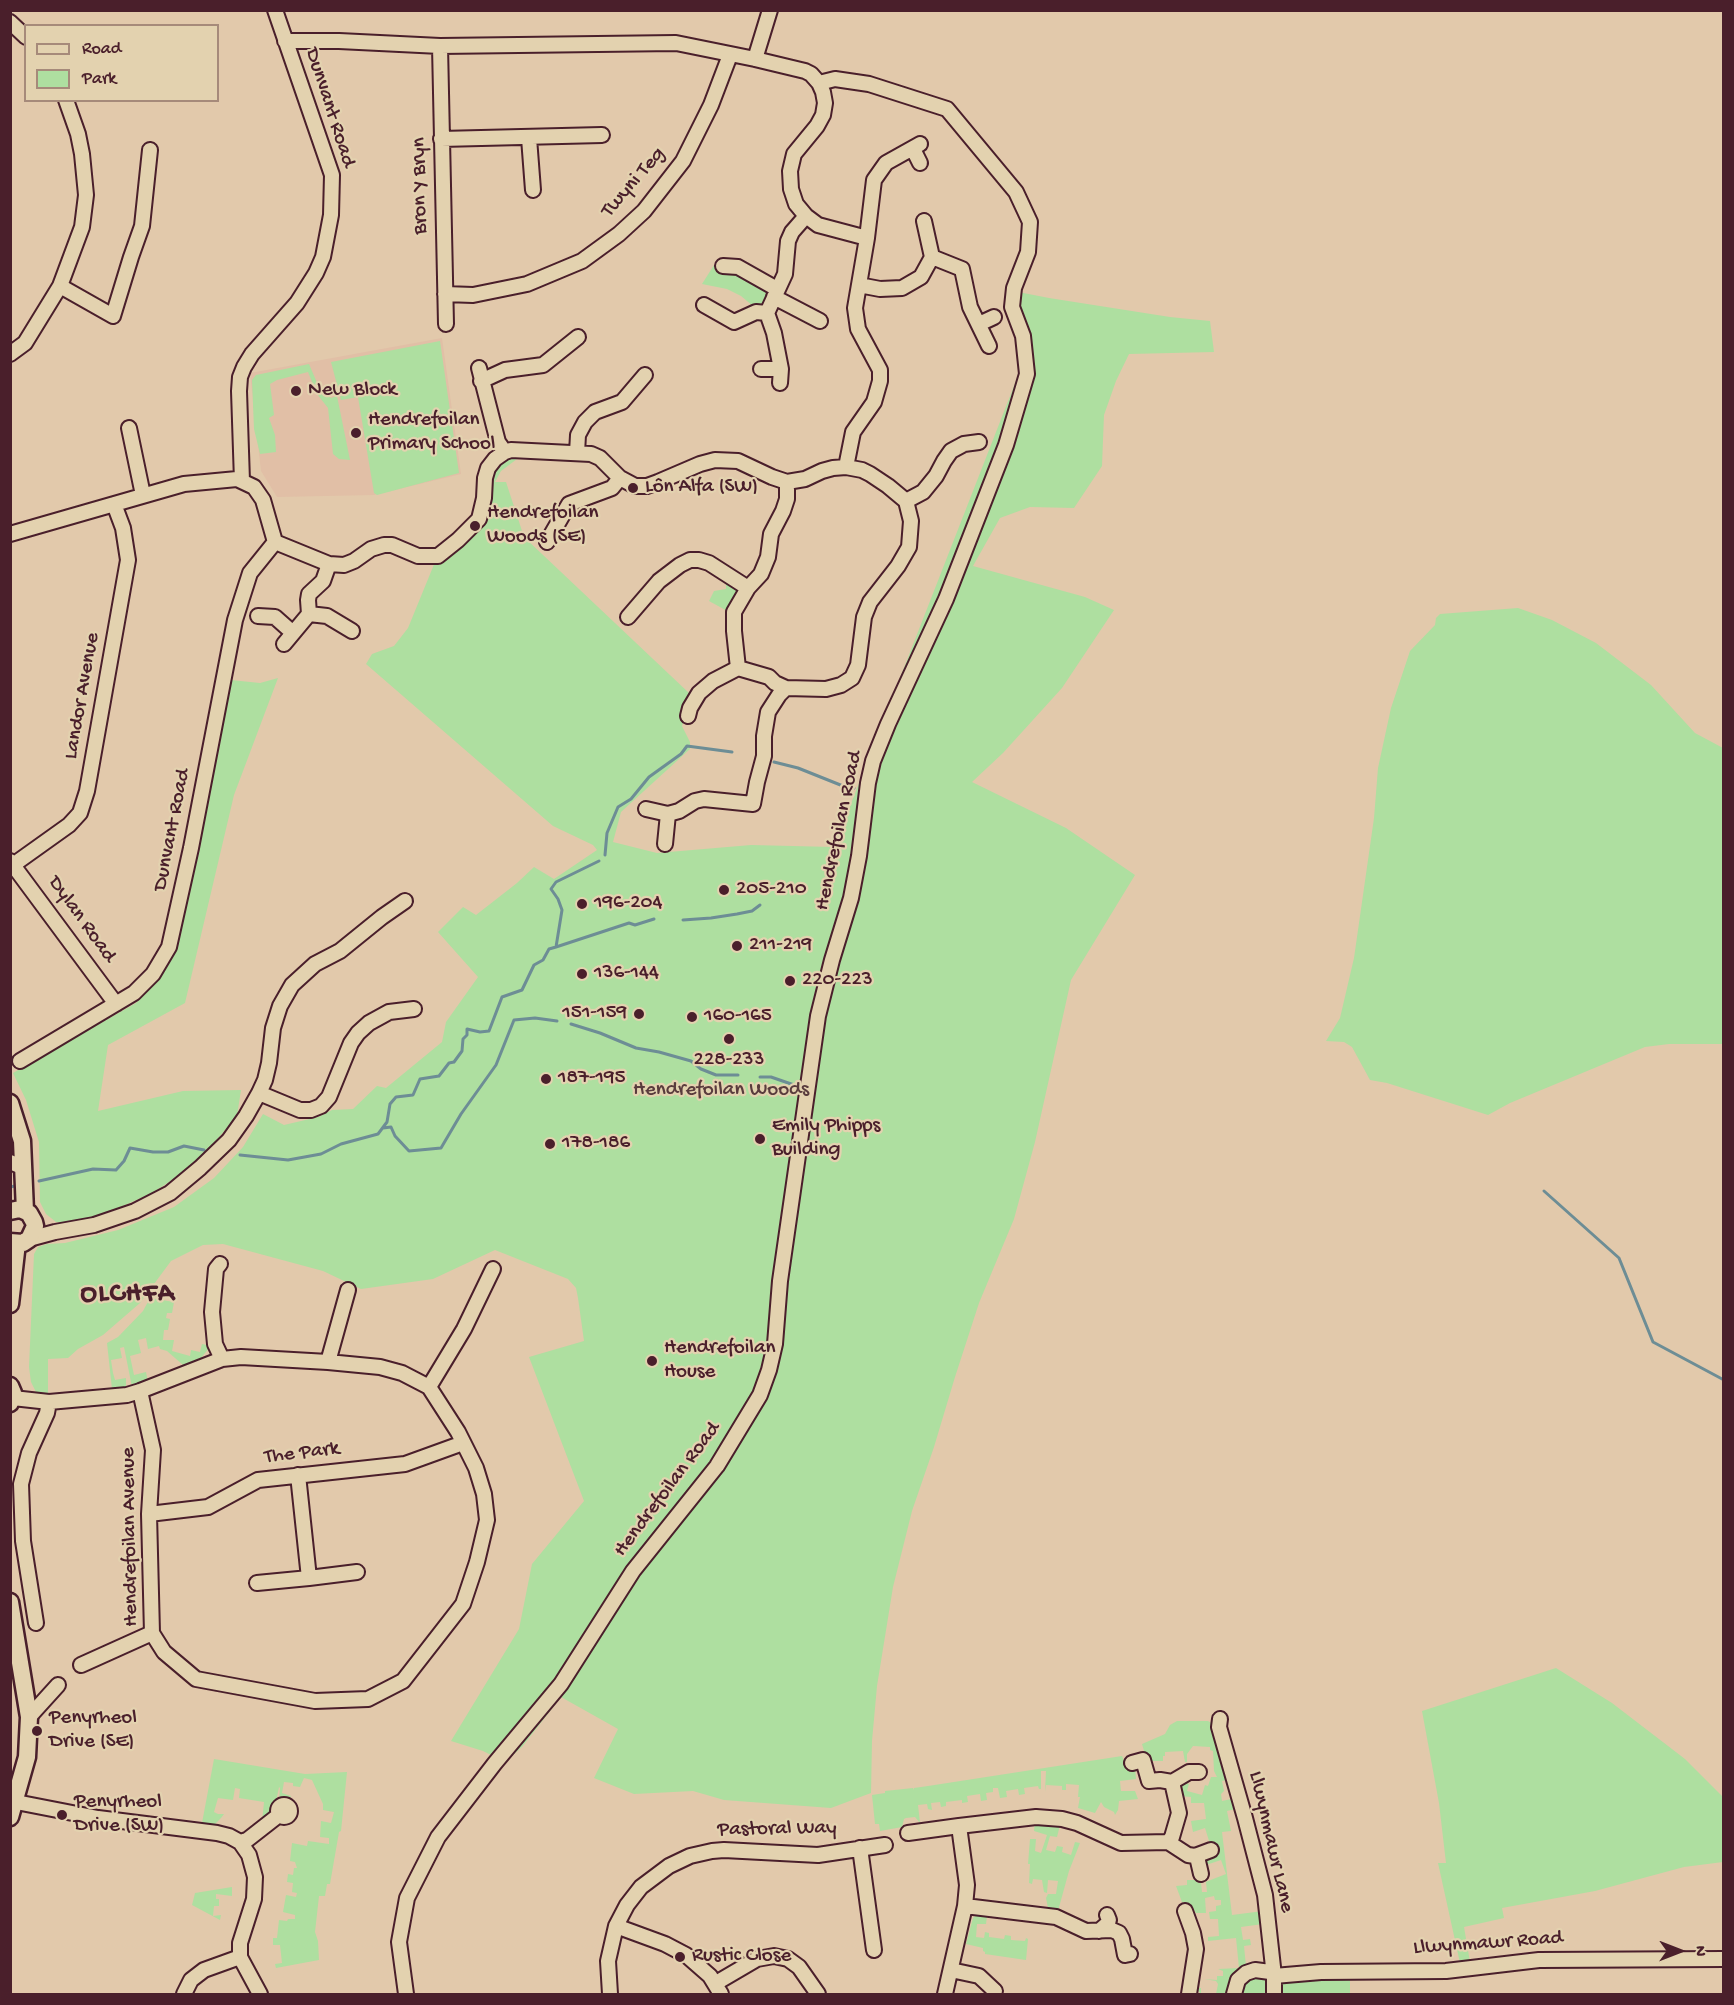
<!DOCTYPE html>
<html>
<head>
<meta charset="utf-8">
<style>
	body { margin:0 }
	#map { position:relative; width:1734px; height:2005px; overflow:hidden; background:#e2c9ab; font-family:"Gochi Hand",sans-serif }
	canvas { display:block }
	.frame { position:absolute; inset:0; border:12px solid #4a1f2b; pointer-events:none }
	.legend { position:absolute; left:24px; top:24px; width:195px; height:78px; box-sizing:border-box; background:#e3d2af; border:2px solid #a68a7a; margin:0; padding:8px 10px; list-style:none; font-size:18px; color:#4a1f2b }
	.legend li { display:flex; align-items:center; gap:12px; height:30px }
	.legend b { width:30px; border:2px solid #a68a7a }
	.north { position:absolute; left:1650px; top:1921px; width:60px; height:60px; -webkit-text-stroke:4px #e3d2af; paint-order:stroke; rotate:90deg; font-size:16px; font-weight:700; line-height:24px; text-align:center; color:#4a1f2b }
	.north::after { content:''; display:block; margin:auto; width:21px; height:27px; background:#4a1f2b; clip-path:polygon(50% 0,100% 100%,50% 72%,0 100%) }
</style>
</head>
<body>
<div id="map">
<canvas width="1734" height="2005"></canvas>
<div class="frame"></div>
<ul class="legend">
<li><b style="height:8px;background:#e3d2af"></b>Road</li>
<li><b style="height:16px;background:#aedfa0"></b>Park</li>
</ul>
<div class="north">N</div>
</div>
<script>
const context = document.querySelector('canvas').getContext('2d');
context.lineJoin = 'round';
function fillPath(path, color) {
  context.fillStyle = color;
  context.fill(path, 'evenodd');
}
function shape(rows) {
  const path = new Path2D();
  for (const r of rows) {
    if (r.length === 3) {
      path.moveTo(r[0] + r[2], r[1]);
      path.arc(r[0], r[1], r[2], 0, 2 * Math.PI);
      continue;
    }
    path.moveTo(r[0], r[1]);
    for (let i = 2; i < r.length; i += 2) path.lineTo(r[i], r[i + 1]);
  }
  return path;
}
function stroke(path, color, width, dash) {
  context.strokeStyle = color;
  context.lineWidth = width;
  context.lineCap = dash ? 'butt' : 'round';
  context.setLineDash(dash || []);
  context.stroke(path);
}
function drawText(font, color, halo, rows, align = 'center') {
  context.font = font + ' "Gochi Hand",sans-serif';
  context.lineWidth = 4.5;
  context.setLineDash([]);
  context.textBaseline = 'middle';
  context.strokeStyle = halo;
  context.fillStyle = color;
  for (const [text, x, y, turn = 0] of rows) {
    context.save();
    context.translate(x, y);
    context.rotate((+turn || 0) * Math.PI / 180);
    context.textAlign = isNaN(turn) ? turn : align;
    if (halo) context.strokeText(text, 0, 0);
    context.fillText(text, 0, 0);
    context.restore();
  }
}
const built = shape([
	[442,338,461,474,374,495,277,497,261,471,250,373]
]);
const green = shape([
	[714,265,725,270,735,271,767,290,767,297,762,305,753,306,741,296,727,289,702,284],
	[1008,290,1049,298,1170,317,1210,321,1214,352,1129,354,1116,381,1104,415,1102,466,1074,508,1030,507,1000,518,973,566,1085,597,1114,610,1062,688,1003,753,972,782,1066,828,1135,875,1071,980,1035,1142,1014,1219,979,1303,955,1377,934,1447,912,1511,893,1587,877,1686,872,1741,871,1793,831,1808,724,1800,693,1791,634,1794,594,1778,618,1729,561,1697,522,1747,505,1762,483,1751,451,1741,519,1629,532,1564,584,1501,529,1357,584,1341,578,1298,576,1288,568,1279,495,1250,433,1279,361,1289,323,1271,223,1244,203,1245,171,1261,140,1303,103,1335,78,1349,68,1358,48,1359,48,1393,36,1392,31,1382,29,1367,34,1254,38,1247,47,1244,65,1243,118,1230,174,1207,214,1178,243,1147,263,1114,284,1125,318,1117,332,1110,353,1109,377,1086,386,1088,442,1042,446,1022,478,977,438,932,463,907,476,915,517,883,534,867,554,879,597,850,593,845,553,826,366,664,372,654,394,646,408,628,435,562,454,554,483,523,491,478,498,463,509,456,521,456,501,471,495,482,506,482,524,537,689,693,690,700,682,726,690,742,690,749,621,812,613,842,657,853,751,845,834,847,1021,368,1014,326,1005,304],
	[440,341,459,473,377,495,374,493,358,397,341,400,331,362],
	[309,364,318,385,331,398,337,396,350,460,339,459,333,454,328,408,317,394,308,372,277,380,270,384,274,415,269,418,275,435,276,452,260,454,254,429,252,380,256,375],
	[726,581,739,590,731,613,709,601,714,591,726,589],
	[1518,608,1552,620,1596,643,1651,685,1695,733,1723,748,1723,1044,1669,1044,1645,1047,1510,1103,1488,1115,1387,1083,1370,1080,1352,1047,1344,1042,1326,1041,1340,1018,1354,958,1374,818,1378,768,1391,708,1410,651,1435,625,1436,618,1440,614],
	[278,678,234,795,185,1003,108,1045,98,1111,183,1091,241,1090,237,1116,214,1143,189,1169,152,1193,105,1214,69,1223,56,1222,46,1214,40,1202,39,1142,26,1100,13,1073,136,1003,171,959,231,680,260,683],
	[150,1298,174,1302,172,1313,167,1313,166,1318,170,1319,168,1330,164,1330,163,1340,174,1340,172,1351,190,1356,191,1350,200,1352,202,1344,211,1346,200,1359,183,1365,167,1351,160,1349,159,1346,148,1349,146,1338,138,1340,141,1353,130,1356,134,1375,146,1372,148,1382,132,1387,124,1347,120,1348,122,1358,111,1360,113,1373,115,1380,126,1378,126,1387,112,1389,107,1343,118,1337,143,1311],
	[1556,1668,1612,1703,1685,1759,1723,1797,1723,1862,1684,1867,1595,1891,1502,1908,1504,1918,1464,1927,1470,1962,1460,1963,1438,1863,1446,1863,1439,1803,1422,1711],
	[1177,1721,1208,1721,1215,1725,1231,1779,1222,1781,1224,1791,1221,1794,1222,1801,1236,1798,1239,1808,1227,1811,1231,1831,1222,1832,1232,1915,1263,1911,1263,1924,1241,1927,1243,1940,1250,1939,1251,1945,1244,1946,1246,1966,1236,1971,1231,1979,1227,1994,1201,1994,1196,1988,1201,1988,1201,1993,1216,1994,1218,1984,1216,1981,1204,1979,1217,1980,1217,1976,1223,1976,1223,1971,1218,1969,1239,1968,1236,1938,1208,1941,1208,1937,1219,1936,1218,1919,1210,1919,1209,1912,1216,1911,1216,1906,1221,1905,1221,1900,1215,1900,1214,1896,1205,1898,1206,1913,1196,1913,1191,1906,1182,1902,1176,1886,1187,1885,1187,1880,1198,1880,1198,1883,1201,1883,1202,1892,1207,1892,1206,1882,1208,1881,1226,1874,1221,1860,1203,1866,1201,1862,1210,1844,1205,1828,1193,1832,1191,1821,1206,1819,1204,1803,1191,1803,1191,1797,1180,1796,1178,1786,1180,1781,1189,1784,1187,1791,1202,1795,1205,1785,1208,1786,1211,1777,1217,1777,1214,1771,1213,1751,1210,1750,1210,1747,1193,1746,1187,1754,1187,1762,1185,1762,1183,1751,1165,1752,1165,1756,1163,1756,1163,1761,1147,1761,1142,1744,1165,1734,1170,1725],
	[1122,1756,1128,1770,1135,1768,1136,1779,1120,1781,1121,1791,1135,1791,1138,1799,1119,1801,1118,1810,1115,1815,1114,1812,1104,1807,1101,1802,1095,1813,1078,1808,1080,1797,1078,1797,1079,1785,1066,1784,1066,1790,1062,1790,1062,1786,1046,1785,1045,1792,1046,1771,1041,1771,1041,1789,1039,1789,1038,1786,1024,1788,1025,1794,1019,1795,1018,1789,1006,1791,1007,1797,1000,1798,998,1788,993,1788,993,1792,986,1793,987,1800,981,1801,980,1794,967,1796,968,1802,962,1803,962,1800,946,1802,946,1806,941,1807,940,1802,931,1803,932,1810,928,1809,927,1804,918,1805,920,1823,915,1817,906,1818,904,1819,902,1827,880,1831,879,1824,875,1824,872,1795,885,1793,885,1791,913,1788,914,1790,914,1788,928,1786],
	[214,1759,305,1774,347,1772,341,1831,339,1832,330,1884,327,1884,325,1896,319,1896,315,1932,318,1941,319,1960,276,1968,275,1964,282,1963,280,1945,273,1945,273,1938,277,1938,279,1920,287,1921,288,1919,295,1919,295,1915,283,1912,286,1895,296,1897,297,1893,292,1892,293,1883,287,1882,288,1874,293,1875,294,1868,297,1868,295,1862,290,1861,292,1843,307,1846,308,1841,329,1844,329,1838,320,1837,321,1821,331,1823,334,1812,323,1810,323,1804,312,1780,304,1778,300,1787,293,1786,293,1783,284,1782,282,1793,291,1796,288,1802,279,1802,280,1788,279,1787,274,1812,262,1822,264,1802,239,1798,240,1789,235,1788,233,1800,218,1798,214,1812,218,1814,224,1814,221,1818,214,1825,202,1823],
	[1035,1822,1060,1825,1057,1837,1050,1836,1046,1850,1055,1852,1057,1846,1063,1847,1062,1852,1071,1855,1075,1842,1080,1843,1069,1871,1058,1911,1048,1908,1046,1898,1048,1894,1056,1894,1058,1881,1048,1880,1047,1893,1044,1892,1042,1880,1033,1879,1032,1884,1029,1883,1030,1864,1028,1864,1030,1839,1036,1839,1035,1851,1041,1853,1047,1835,1034,1831],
	[232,1887,232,1896,216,1894,216,1899,219,1899,219,1906,214,1906,213,1916,221,1915,220,1920,192,1905,195,1893],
	[976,1915,987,1916,986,1924,977,1924,976,1937,984,1938,985,1932,989,1933,989,1937,1004,1939,1005,1935,1011,1936,1011,1940,1025,1941,1026,1938,1028,1939,1026,1960,985,1954,985,1952,983,1951,983,1948,966,1944,973,1918],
	[1270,1972,1274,1994,1234,1994,1238,1980],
	[1350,1976,1350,1994,1278,1994,1278,1990,1284,1981]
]);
const stream = shape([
	[774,762,798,768,843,786,854,788],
	[605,855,607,833,618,807,631,799,649,777,681,754,687,746,732,752],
	[683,920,711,918,737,914,752,911,760,905],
	[556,947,629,923,635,925,654,919],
	[571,1024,600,1033,636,1048,659,1052,691,1061,701,1069,716,1075,738,1075],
	[760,1077,771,1077,797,1086],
	[383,1128,391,1127,395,1136,409,1151,441,1148,461,1114,496,1065,514,1020,535,1018,557,1021],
	[240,1155,288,1160,321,1154,341,1144,378,1134,387,1122,390,1104,396,1097,413,1095,420,1079,439,1076,449,1063,454,1062,462,1051,463,1039,467,1035,467,1029,480,1032,489,1031,502,997,522,990,534,965,543,960,549,949,556,947,562,910,558,899,551,889,556,882,599,861],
	[39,1181,93,1169,116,1170,124,1161,130,1148,153,1152,168,1152,184,1146,204,1150],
	[10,1187,15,1186],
	[1544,1191,1619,1258,1653,1342,1724,1380]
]);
const minor = shape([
	[10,22,26,37],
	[285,41,339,41,440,46,676,43,755,59,805,71,811,74,819,83,823,92,825,103,823,115,817,126,794,154,790,171,791,189,796,204,806,216,818,225,867,238],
	[440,46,446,324],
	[755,59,770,10],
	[529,138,533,190],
	[441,139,602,135],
	[913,149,920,163],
	[932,257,962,269,970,307,989,346],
	[723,266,738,267,777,289],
	[859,285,880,289,902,288,921,277,932,257,924,221],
	[60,286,113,316,131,257,142,226,150,150],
	[445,294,473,295,527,284,582,261,619,234,644,211,683,161,711,105,730,55],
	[774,297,820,321],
	[704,305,734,322,756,312,767,313],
	[979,324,994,317],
	[10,354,25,343,60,286,82,227,86,195,82,154,78,134,66,100],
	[479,368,498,442,505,452],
	[761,369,781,369],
	[481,381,505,370,543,365,578,337],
	[780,383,781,369,774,333,767,313,785,274,788,241,792,232,806,216],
	[129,428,143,495],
	[577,453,578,435,585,422,595,412,622,402,645,375],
	[846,467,853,432,874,402,880,381,880,370,858,329,855,308,867,238,874,180,886,163,920,144],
	[242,481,239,391,240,377,244,367,252,354,297,303,316,273,323,257,331,215,332,175,275,10],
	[906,501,923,492,936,476,944,461,951,451,964,444,979,442],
	[10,534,184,484,237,479,254,487,263,500,275,542,329,564,344,565,354,561,371,549,384,545,392,545,418,556,438,556,458,540,479,519,484,498,485,478,488,468,495,459,505,452,511,450,591,454,600,458,620,478,635,486,647,486,658,482,700,464,715,460,738,461,772,477,787,482,805,479,822,471,833,468,846,467,862,470,870,474,888,486,906,501,911,521,909,547,898,566,870,602,864,617,858,665,852,678,841,685,826,689,786,688,775,683,769,677,738,668,713,681,699,693,690,708,688,716],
	[547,542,569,504,612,488,620,478],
	[329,564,323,581,309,594,308,600,309,614,327,616,352,631],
	[258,616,275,617,293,633],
	[628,617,659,581,680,565,690,560,699,560,709,563,748,588],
	[284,644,309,614],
	[738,668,734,631,734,612,748,588,761,574,768,557,771,534,783,511,787,499,787,482],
	[646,809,668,814,665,844],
	[668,814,679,811,695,801,704,799,753,804,757,782,764,756,764,736,768,712,779,695,786,688],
	[10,861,116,1004],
	[13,865,69,825,80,813,87,791,128,560,123,528,114,504],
	[20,1061,134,993,153,974,169,947,191,848,235,620,250,573,275,542],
	[259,1093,300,1110,311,1110,321,1106,329,1097,351,1043,358,1033,369,1023,389,1012,414,1009],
	[10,1162,22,1167],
	[29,1239,55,1232,94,1225,135,1211,170,1193,200,1168,229,1140,246,1116,259,1093,265,1080,269,1063,273,1028,280,1006,292,985,315,964,340,951,382,917,405,901],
	[220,1264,216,1269,212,1312,215,1344,222,1359],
	[328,1362,348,1290],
	[429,1387,464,1329,493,1269],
	[13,1398,49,1402,127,1395,140,1391,222,1359,241,1357,328,1362,380,1367,402,1373,429,1387,458,1432,476,1468,484,1494,487,1520,477,1562,463,1604,403,1681,368,1699,315,1701,196,1679,164,1652,152,1633,149,1514,153,1450,140,1391],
	[298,1475,309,1578,357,1572],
	[149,1514,208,1507,258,1480,405,1464,463,1443],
	[257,1583,309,1578],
	[36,1623,23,1541,21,1484,29,1453,47,1413,49,1402],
	[81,1665,152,1633],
	[29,1717,58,1685],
	[1220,1719,1219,1727,1245,1818,1265,1895,1274,1976,1274,1994],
	[1132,1763,1143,1760,1149,1781,1160,1780,1172,1782,1189,1772,1199,1772],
	[1172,1782,1179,1813,1172,1837,1168,1842,1188,1855,1195,1856,1211,1850],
	[16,1802,98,1818,217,1833,229,1836,240,1842,249,1855,255,1877,254,1899,240,1943,240,1957,260,1994],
	[284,1811,6],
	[908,1833,959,1826],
	[240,1842,247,1840,279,1815],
	[860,1848,874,1950],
	[1195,1856,1198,1861,1201,1874],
	[965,1906,1056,1917,1086,1931,1112,1930,1119,1933,1122,1939,1125,1955,1130,1954],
	[1185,1911,1193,1933,1196,1949,1189,1994],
	[616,1926,665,1944,686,1955,710,1976,721,1994],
	[1099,1931,1107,1924,1109,1920,1107,1915],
	[951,1970,979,1976,995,1991],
	[1274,1976,1321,1972,1446,1971,1539,1960,1724,1959],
	[716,1983,757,1959,774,1956,788,1959,799,1967,818,1994],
	[184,1994,191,1980,204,1970,240,1957],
	[406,1994,399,1942,407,1898,438,1837,495,1763,561,1684,633,1571,717,1466,760,1395,769,1370,775,1344,780,1281,818,1016,832,960,851,898,859,856,868,783,873,761,888,724,946,599,1006,445,1027,374,1023,336,1012,307,1014,288,1028,252,1030,222,1016,192,947,109,869,84,835,79,819,83],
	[610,1994,608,1961,616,1926,627,1905,641,1887,669,1866,690,1856,712,1851,724,1850,818,1855,885,1845],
	[945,1994,965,1906,967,1885,959,1826,1036,1817,1062,1819,1077,1823,1121,1843,1168,1842],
	[1234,1994,1238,1980,1246,1973,1255,1970,1270,1972,1274,1976]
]);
const major = shape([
	[10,1103,22,1141,25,1211],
	[10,1211,20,1209,29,1213,34,1222,35,1226,29,1239,23,1243,10,1242],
	[10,1304,17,1243],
	[10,1386,13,1393,10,1403],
	[10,1602,29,1717,27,1757,10,1817]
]);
const markers = [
	[296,391,6,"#4a1f2b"],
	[356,433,6,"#4a1f2b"],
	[633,488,6,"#4a1f2b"],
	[475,526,6,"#4a1f2b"],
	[724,890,6,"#4a1f2b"],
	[582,904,6,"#4a1f2b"],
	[737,946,6,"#4a1f2b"],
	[582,974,6,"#4a1f2b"],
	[790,981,6,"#4a1f2b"],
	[639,1014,6,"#4a1f2b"],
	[692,1017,6,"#4a1f2b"],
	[729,1039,6,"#4a1f2b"],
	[546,1079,6,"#4a1f2b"],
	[760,1139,6,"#4a1f2b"],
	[550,1144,6,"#4a1f2b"],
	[652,1361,6,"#4a1f2b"],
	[37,1731,6,"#4a1f2b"],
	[62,1815,6,"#4a1f2b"],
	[680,1957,6,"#4a1f2b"]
];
const streetNames = [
	["Dunvant Road",329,108,72],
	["Twyni Teg",634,183,-49],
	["Bron Y Bryn",421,186,-91],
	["Landor Avenue",83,696,-80],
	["Dunvant Road",173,830,-79],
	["Hendrefoilan Road",840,831,-78],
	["Dylan Road",81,920,54],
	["The Park",302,1454,-7],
	["Hendrefoilan Road",668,1490,-53],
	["Hendrefoilan Avenue",131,1537,-91],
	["Pastoral Way",777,1830,-1],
	["Llwynmawr Lane",1270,1842,77],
	["Llwynmawr Road",1488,1944,-4]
];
const poiNames = [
	["New Block",308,391],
	["Hendrefoilan",368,421],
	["Primary School",368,445],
	["Lôn Alfa (SW)",645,488],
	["Hendrefoilan",487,514],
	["Woods (SE)",487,538],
	["205-210",736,890],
	["196-204",594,904],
	["211-219",749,946],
	["136-144",594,974],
	["220-223",802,981],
	["151-159",627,1014,"right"],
	["160-165",704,1017],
	["228-233",729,1061,"center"],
	["187-195",558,1079],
	["Emily Phipps",772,1127],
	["Building",772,1151],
	["178-186",562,1144],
	["Hendrefoilan",664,1349],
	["House",664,1373],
	["Penyrheol",49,1719],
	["Drive (SE)",49,1743],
	["Penyrheol",74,1803],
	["Drive (SW)",74,1827],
	["Rustic Close",692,1957]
];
const parkNames = [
	["Hendrefoilan Woods",721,1091]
];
const districtNames = [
	["OLCHFA",128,1296]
];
fillPath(built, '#e1bfa6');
fillPath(green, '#aedfa0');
stroke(stream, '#6d8d95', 3);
stroke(minor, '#4a1f2b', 18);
stroke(major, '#4a1f2b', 21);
stroke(minor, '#e3d2af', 14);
stroke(major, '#e3d2af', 16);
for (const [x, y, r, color] of markers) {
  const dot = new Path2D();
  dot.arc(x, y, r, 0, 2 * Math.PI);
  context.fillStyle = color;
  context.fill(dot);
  stroke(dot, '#e3d2af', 2);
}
drawText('21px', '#4a1f2b', '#e3d2af', streetNames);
drawText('21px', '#4a1f2b', '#e3d2af', poiNames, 'left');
drawText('21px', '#593c3d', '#e3d2af', parkNames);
context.letterSpacing = '1.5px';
drawText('bold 27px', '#4a1f2b', '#e3d2af', districtNames);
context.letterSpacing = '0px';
</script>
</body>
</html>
